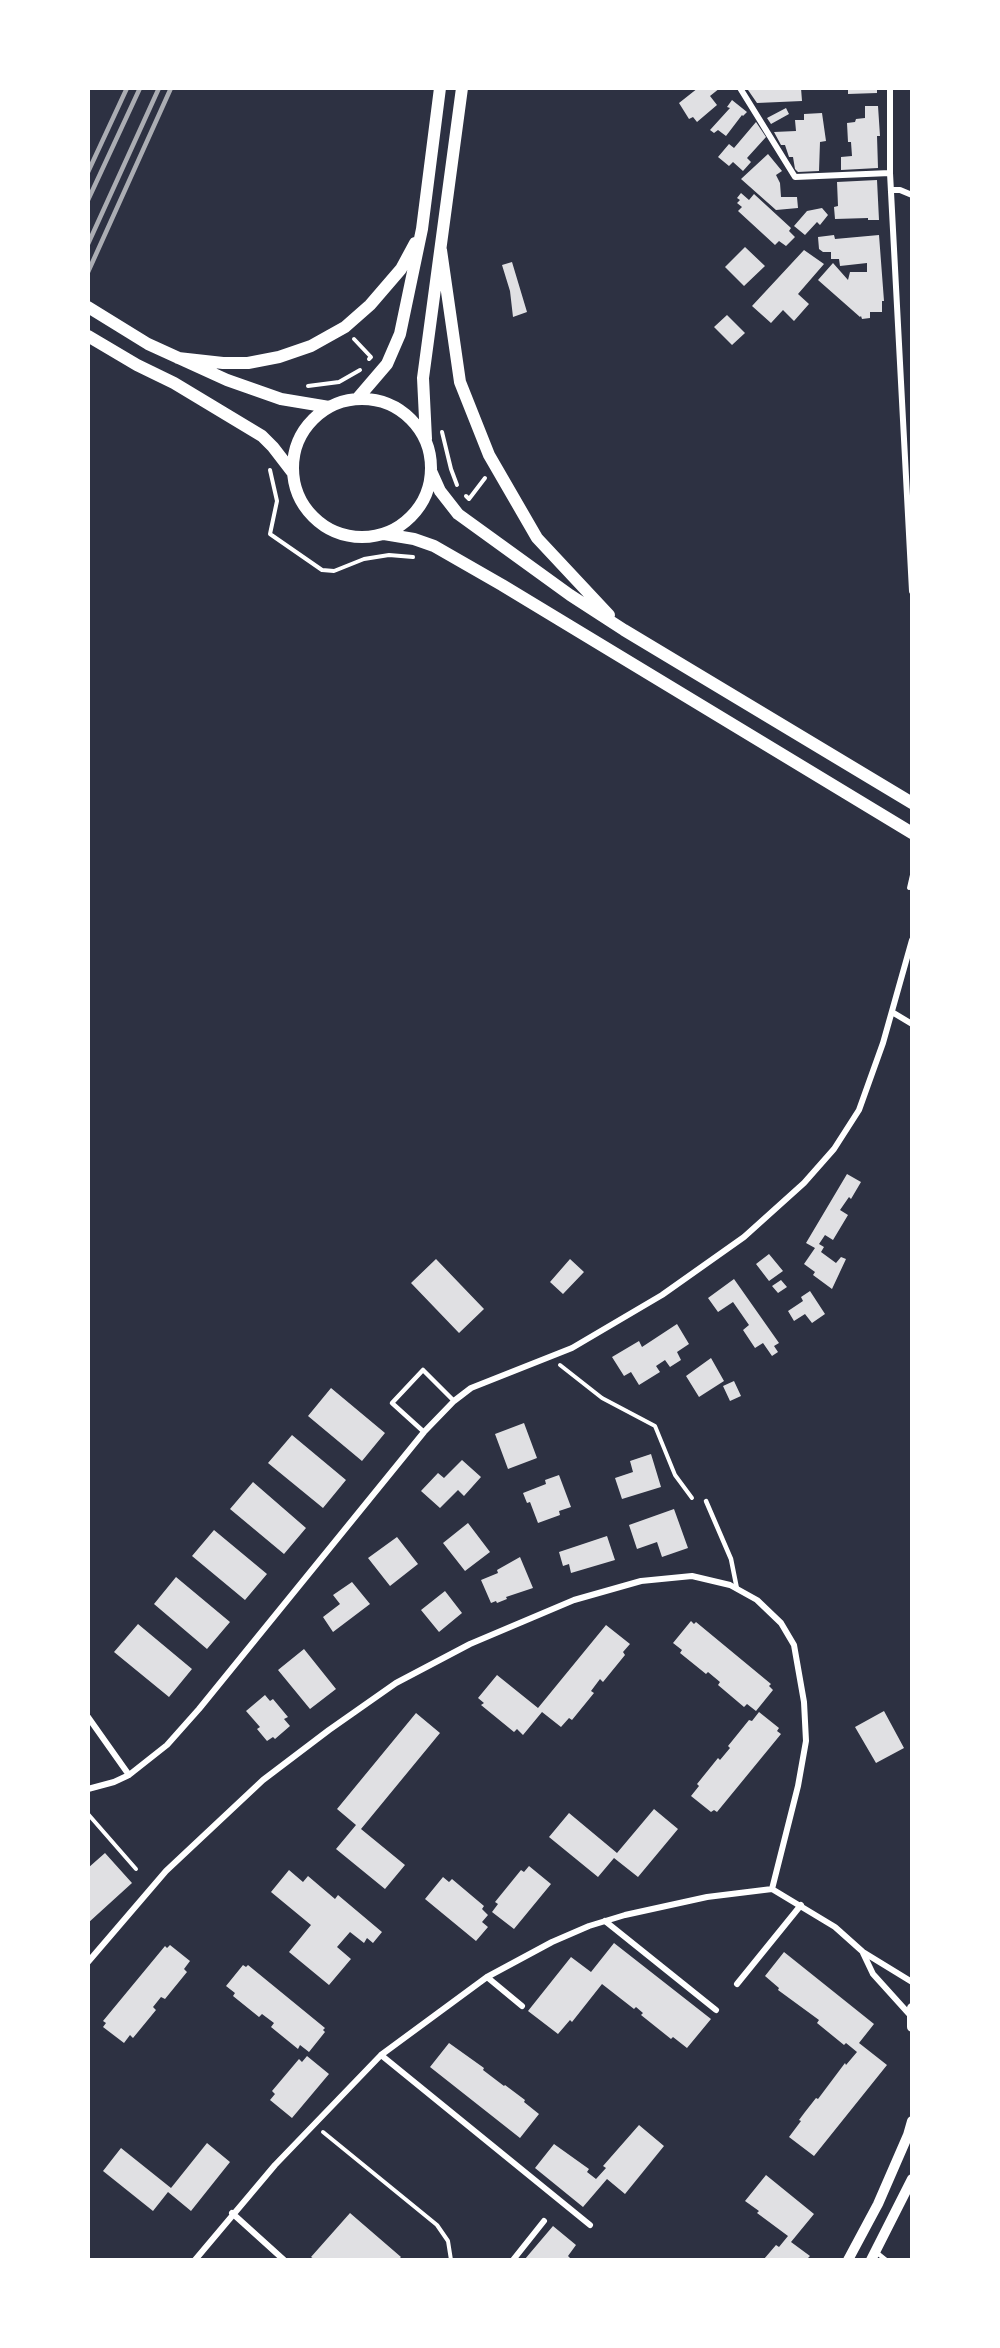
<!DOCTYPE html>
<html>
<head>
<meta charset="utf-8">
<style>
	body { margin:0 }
	#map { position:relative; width:1000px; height:2348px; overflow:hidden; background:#2d3142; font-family:"Exo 2",sans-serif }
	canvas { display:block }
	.frame { position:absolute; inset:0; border:90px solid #fff; pointer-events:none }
</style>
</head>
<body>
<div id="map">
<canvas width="1000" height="2348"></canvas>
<div class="frame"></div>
</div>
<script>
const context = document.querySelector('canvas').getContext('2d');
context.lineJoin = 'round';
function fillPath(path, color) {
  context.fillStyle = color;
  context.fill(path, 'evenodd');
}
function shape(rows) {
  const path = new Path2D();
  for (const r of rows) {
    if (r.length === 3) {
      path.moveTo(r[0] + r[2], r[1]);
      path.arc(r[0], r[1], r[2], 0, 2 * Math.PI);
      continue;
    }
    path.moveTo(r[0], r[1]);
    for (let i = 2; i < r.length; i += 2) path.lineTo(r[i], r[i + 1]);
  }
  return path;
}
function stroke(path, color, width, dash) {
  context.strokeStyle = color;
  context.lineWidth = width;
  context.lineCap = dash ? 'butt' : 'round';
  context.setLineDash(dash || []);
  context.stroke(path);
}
const building = shape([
	[698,88,720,88,710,96,717,105,697,122,693,117,689,119,679,103],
	[763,88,801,88,802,101,757,103,748,90],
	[848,88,877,88,877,93,848,94],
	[732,100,747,112,743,116,742,115,726,136,718,130,714,133,710,130,730,108,727,107],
	[865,106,878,106,880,136,877,136,878,168,841,170,841,157,852,156,851,142,848,142,847,123,855,122,856,119,865,118],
	[786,108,789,114,771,124,767,118],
	[822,113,826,141,820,142,819,171,798,172,795,169,793,157,789,157,785,145,781,145,774,132,796,131,795,120,804,120,804,114],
	[756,122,766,137,747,158,751,162,743,171,733,162,729,166,718,157,729,144,734,148],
	[768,154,782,171,776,175,780,183,781,197,797,197,798,208,776,210,741,179],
	[877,180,879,220,868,220,868,218,835,219,834,207,838,206,837,182],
	[741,193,749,200,754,194,791,228,789,231,795,237,786,246,779,241,775,245,738,211,742,207,737,203,740,200,737,198],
	[822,208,828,215,820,225,817,222,805,235,794,226,807,211],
	[834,235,835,239,879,235,884,301,882,301,882,312,870,312,870,318,862,319,861,316,860,317,818,280,833,263,848,280,850,272,867,272,867,263,840,266,839,259,831,259,831,252,823,252,819,249,818,237],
	[745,247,765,266,744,286,725,267],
	[804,250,824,264,798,294,809,304,794,321,783,310,771,323,752,306],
	[512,262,527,312,513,317,510,291,502,265],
	[727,315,745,333,732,345,714,327],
	[847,1174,861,1182,851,1199,849,1197,840,1210,848,1215,833,1240,825,1235,819,1244,824,1247,821,1252,836,1263,841,1257,846,1259,832,1289,813,1275,815,1272,804,1264,815,1248,806,1243],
	[769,1254,783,1271,769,1281,756,1264],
	[436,1259,484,1309,459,1333,411,1283],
	[570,1259,584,1272,563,1294,550,1282],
	[734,1279,779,1343,774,1346,778,1352,772,1356,763,1343,755,1348,743,1330,749,1325,733,1302,718,1312,708,1298],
	[781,1280,787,1287,778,1293,772,1286],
	[810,1291,825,1314,812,1323,805,1314,794,1321,788,1311,803,1301,801,1297],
	[677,1324,689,1344,677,1352,681,1360,670,1367,665,1360,656,1366,660,1372,639,1385,631,1372,624,1376,612,1357,639,1341,642,1347],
	[711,1358,724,1381,699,1397,686,1376],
	[734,1381,741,1396,730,1401,723,1386],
	[331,1388,385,1433,362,1461,308,1416],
	[524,1423,537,1458,508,1469,495,1434],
	[292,1435,346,1480,323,1508,268,1463],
	[651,1454,661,1487,622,1499,615,1478,633,1472,630,1461],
	[462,1460,481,1477,464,1496,458,1490,440,1508,421,1491,438,1473,444,1478],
	[559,1475,571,1507,559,1511,560,1515,538,1523,530,1502,527,1503,523,1493,546,1484,545,1480],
	[253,1482,306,1528,284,1554,230,1509],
	[674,1509,688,1548,662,1557,657,1542,637,1549,629,1525],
	[468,1523,490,1552,465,1571,443,1543],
	[214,1530,267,1574,245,1600,192,1556],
	[607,1536,615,1560,571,1573,569,1564,563,1566,559,1552],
	[397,1537,418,1564,390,1586,368,1558],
	[520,1557,533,1588,506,1597,507,1599,497,1603,496,1601,491,1603,481,1580,498,1573,497,1570],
	[176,1577,230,1622,207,1649,154,1604],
	[352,1582,370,1604,333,1632,323,1617,340,1604,333,1595],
	[445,1591,462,1613,439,1632,421,1610],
	[691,1621,694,1624,696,1622,771,1684,769,1686,773,1690,756,1711,747,1704,744,1707,718,1685,720,1682,708,1672,706,1674,680,1653,682,1650,673,1643],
	[138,1624,192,1669,169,1697,114,1652],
	[606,1625,630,1644,623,1652,625,1655,603,1682,600,1679,591,1691,594,1693,572,1720,569,1718,561,1727,542,1712,523,1735,517,1729,514,1732,481,1705,484,1703,478,1698,497,1675,538,1708],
	[304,1649,336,1689,310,1709,278,1670],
	[265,1695,270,1701,273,1699,288,1717,284,1719,290,1726,275,1739,273,1737,267,1741,257,1729,260,1727,246,1711],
	[884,1711,904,1748,876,1763,855,1727],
	[759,1712,779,1728,777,1731,781,1734,717,1812,714,1810,711,1812,691,1796,699,1786,697,1784,718,1758,720,1760,730,1748,728,1746,749,1720,752,1721],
	[416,1713,440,1733,361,1829,405,1865,385,1889,336,1849,356,1825,337,1809],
	[654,1809,678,1829,638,1877,614,1858,598,1877,549,1837,569,1813,617,1853],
	[105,1853,132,1883,88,1923,88,1868],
	[529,1866,551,1884,514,1929,492,1912,498,1904,495,1902,521,1870,524,1872],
	[289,1870,303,1882,308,1876,335,1899,338,1895,382,1932,373,1943,367,1938,364,1943,350,1932,337,1947,351,1959,329,1985,289,1952,311,1925,271,1892],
	[443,1877,449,1882,452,1879,484,1906,482,1909,488,1915,482,1922,488,1927,476,1941,425,1899],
	[614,1943,711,2019,687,2048,673,2037,671,2039,641,2015,643,2013,636,2007,634,2009,602,1984,572,2022,570,2020,558,2034,528,2011,571,1957,591,1972],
	[170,1945,190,1961,184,1969,187,1972,165,1999,161,1997,153,2007,156,2010,133,2038,130,2035,124,2043,103,2027,106,2023,103,2021,165,1946,167,1948],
	[784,1952,874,2024,859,2043,887,2065,814,2156,789,2137,801,2121,799,2120,805,2112,816,2098,818,2099,845,2063,846,2065,857,2052,846,2043,844,2045,817,2023,819,2020,778,1990,779,1988,765,1976],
	[243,1965,246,1967,248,1965,325,2028,323,2030,325,2032,309,2052,300,2045,298,2049,271,2027,274,2023,262,2014,259,2017,233,1996,235,1993,226,1986],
	[449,2043,484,2068,483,2070,504,2086,505,2085,525,2100,524,2102,539,2114,520,2138,430,2067],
	[307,2056,329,2074,292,2118,270,2100,275,2094,272,2091,299,2059,302,2062],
	[639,2125,664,2146,625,2194,607,2179,583,2207,535,2168,554,2144,589,2169,587,2172,596,2179,606,2168,603,2166],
	[207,2143,230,2162,191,2211,168,2192,153,2211,103,2171,121,2148,171,2188],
	[766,2175,814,2214,791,2242,810,2256,807,2259,764,2259,776,2245,779,2247,788,2236,757,2213,759,2211,745,2201],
	[350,2213,401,2257,399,2259,314,2259,311,2257],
	[553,2226,576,2245,568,2256,570,2258,525,2259]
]);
const path = shape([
	[354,339,371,357,369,359],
	[308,386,339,382,360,370],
	[442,432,451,469,457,485],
	[270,470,277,501,270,534,322,570,334,571,364,559,389,555,413,557],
	[466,496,469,499,485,478],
	[909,888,912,875],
	[560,1365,602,1398,655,1426,675,1475,692,1498],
	[88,1814,136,1869],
	[323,2132,437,2225,448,2241,451,2260]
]);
const service = shape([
	[424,1432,392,1403,423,1370,454,1401],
	[706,1501,731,1559,737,1589],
	[876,2252,886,2260]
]);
const minor = shape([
	[740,88,795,177,890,173],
	[890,88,890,173,912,591],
	[891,190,900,190,912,195],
	[892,1012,912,1024],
	[88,1717,129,1775],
	[88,1789,114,1782,129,1775,167,1745,199,1709,424,1432,454,1401,471,1388,572,1348,662,1295,744,1237,804,1183,834,1149,859,1110,883,1043,912,940],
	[605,1921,716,2010],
	[863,1953,873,1974,910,2015],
	[88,1962,166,1871,263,1780,329,1730,396,1683,470,1644,574,1600,641,1581,692,1576,730,1585,757,1600,781,1623,794,1645,804,1702,806,1741,798,1786,772,1889],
	[487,1977,522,2006],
	[737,1984,801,1905],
	[381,2055,590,2225],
	[232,2213,284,2260],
	[195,2260,275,2165,381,2055,487,1977,552,1942,589,1926,625,1915,707,1897,772,1889,835,1927,863,1952,912,1982],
	[513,2260,544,2221]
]);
const tertiary = shape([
	[912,2008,912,2027],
	[848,2260,878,2204,908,2135,912,2121],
	[871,2260,912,2179]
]);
const secondary = shape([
	[441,250,460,382,489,455,537,538,609,615],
	[88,307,148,344,227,380,281,399,329,407],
	[88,336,137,365,174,383,262,436,273,447,293,473],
	[178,358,223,363,248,363,279,357,311,346,345,327,370,305,401,269,415,243],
	[357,399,387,364,400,334,422,229,440,88],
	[362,468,69],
	[426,439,423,378,462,88],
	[431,471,440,491,458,514,570,595,624,630,912,803],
	[384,534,414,539,434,546,502,585,912,833]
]);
const rail = shape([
	[88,172,127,88],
	[88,200,140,88],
	[88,244,159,88],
	[88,272,171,88]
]);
fillPath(building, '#e0e0e3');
stroke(path, '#fff', 4);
stroke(service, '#fff', 4.5);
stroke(minor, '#fff', 6);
stroke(tertiary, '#fff', 10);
stroke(secondary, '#fff', 12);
stroke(rail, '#abadb3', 4.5);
</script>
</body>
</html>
